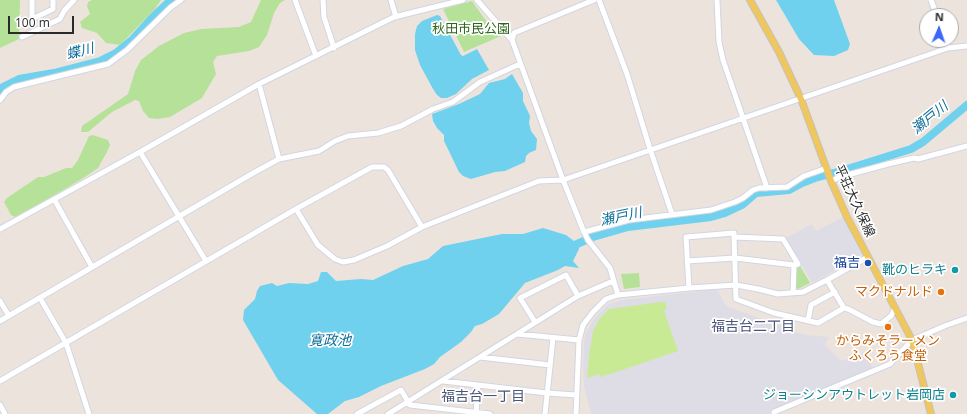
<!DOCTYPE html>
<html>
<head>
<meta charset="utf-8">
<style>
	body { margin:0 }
	#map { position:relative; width:967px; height:414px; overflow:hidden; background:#ece4dc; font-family:"Open Sans",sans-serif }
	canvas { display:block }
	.north { position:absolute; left:919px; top:8px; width:40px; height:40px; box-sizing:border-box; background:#fff; border:1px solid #aaa; border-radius:50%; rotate:2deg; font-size:11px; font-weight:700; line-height:16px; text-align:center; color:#2a2a2a }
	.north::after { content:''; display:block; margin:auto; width:14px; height:18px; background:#3c67f8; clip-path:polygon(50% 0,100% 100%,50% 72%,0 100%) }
	.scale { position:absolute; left:8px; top:16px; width:66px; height:18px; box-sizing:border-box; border:2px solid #2a2a2a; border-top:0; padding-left:5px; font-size:12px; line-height:14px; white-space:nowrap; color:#2a2a2a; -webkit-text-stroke:3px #fff; paint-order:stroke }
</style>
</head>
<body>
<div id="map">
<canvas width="967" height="414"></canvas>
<div class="north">N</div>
<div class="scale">100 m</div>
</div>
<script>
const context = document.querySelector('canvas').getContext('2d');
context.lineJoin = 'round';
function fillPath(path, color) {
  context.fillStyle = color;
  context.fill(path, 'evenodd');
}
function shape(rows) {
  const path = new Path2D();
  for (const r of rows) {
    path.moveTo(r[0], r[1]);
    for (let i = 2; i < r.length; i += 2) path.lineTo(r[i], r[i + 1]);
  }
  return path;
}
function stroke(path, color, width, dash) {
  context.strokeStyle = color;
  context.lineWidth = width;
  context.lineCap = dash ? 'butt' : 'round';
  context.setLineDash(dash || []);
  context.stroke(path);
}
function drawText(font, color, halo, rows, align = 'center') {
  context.font = font + ' "Open Sans","Noto Sans JP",sans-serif';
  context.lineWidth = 3.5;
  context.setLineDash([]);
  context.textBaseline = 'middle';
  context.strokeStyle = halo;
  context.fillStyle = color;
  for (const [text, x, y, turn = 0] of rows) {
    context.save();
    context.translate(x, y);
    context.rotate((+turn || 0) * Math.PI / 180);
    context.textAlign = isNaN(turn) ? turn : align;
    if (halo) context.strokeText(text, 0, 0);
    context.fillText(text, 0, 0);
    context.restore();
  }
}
const industrial = shape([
	[843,217,862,255,812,283,786,238,812,224,816,231],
	[717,289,726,306,805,335,829,337,825,345,841,361,865,352,873,369,833,384,772,410,769,414,591,414,584,386,583,364,584,342,586,333,595,317,609,304,622,300]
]);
const green = shape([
	[0,0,20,0,19,39,0,48],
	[92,0,161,0,155,9,120,45,106,43,97,33,82,28,80,22,90,14,87,6,88,2],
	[261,0,285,0,280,3,274,13,267,35,259,47,249,51,217,56,213,62,216,74,202,98,170,117,158,119,149,118,143,111,139,101,135,100,112,112,88,132,81,132,82,126,128,94,135,71,141,60,159,46,184,33,201,29,239,27,251,22],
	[472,1,491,28,501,36,464,52,443,9],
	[93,135,108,140,110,145,107,152,98,168,85,177,51,197,15,217,11,215,4,202,7,198,38,177,44,177,66,168,72,168,78,160,89,136],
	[800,266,810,283,798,289,796,288,796,268],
	[639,273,640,287,624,289,621,274]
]);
const pitch = shape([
	[661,302,665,302,667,307,664,311,678,351,601,377,599,374,587,378,589,356,593,331,600,318,609,309]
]);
const water = shape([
	[776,0,834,0,850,44,848,50,834,56,814,55,799,39],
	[437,15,440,16,461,55,463,56,477,49,489,70,472,79,456,94,447,98,441,98,437,95,433,89,420,65,415,50,415,34,417,26,422,21],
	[512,74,523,93,523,101,530,116,529,123,531,131,537,139,536,150,529,153,526,156,525,162,505,171,495,172,471,179,463,176,459,172,444,141,444,135,437,128,433,121,432,114,459,104,480,94,489,83,505,79],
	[543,228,566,235,578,244,579,249,573,261,579,268,565,266,558,270,525,283,499,314,482,324,475,326,471,332,461,342,440,357,434,364,425,369,381,386,359,397,345,401,328,414,317,414,278,380,243,320,244,310,255,299,257,291,260,286,272,283,277,286,289,283,308,284,318,281,321,272,327,272,336,281,361,279,373,280,403,266,428,259,443,246,502,234,523,234]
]);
const river = shape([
	[0,91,3,87,19,79,54,73,100,61,116,53,133,39,153,17,171,0],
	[568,248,593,237,628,227,711,217,725,213,742,205,756,193,789,190,802,183,815,178,841,171,911,149,923,142,967,105]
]);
const minor = shape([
	[32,0,32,19,53,9,53,0],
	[295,0,316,56],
	[323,0,324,17,334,48],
	[391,0,396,17],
	[477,0,512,40,563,180,584,232,588,240,610,268,618,295],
	[599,0,627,74,650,149,672,214],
	[717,0,719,42,723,60,767,188],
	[931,0,937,16],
	[22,37,60,19,64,11,74,0],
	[512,40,514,33,594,0],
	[945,40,948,48],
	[259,84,279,159],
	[0,100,6,92,14,87,108,64,127,50,171,7,181,0],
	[140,152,206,261],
	[831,181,840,177,888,164,914,158,918,159,967,146],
	[54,199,92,267],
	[296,209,318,245,335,259,343,262,354,260,387,246,422,227,539,181,563,180,948,48,967,46],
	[0,229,140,152,259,84,394,17,463,0],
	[584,232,629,220,711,210,735,202,743,198,753,190,759,188,787,187,804,176,827,168],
	[734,237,736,299,774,313,818,323,844,308,848,309,873,322,881,324,891,316,895,308],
	[687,261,735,258,794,265],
	[827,280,844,308],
	[689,288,686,237,734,233,734,237,783,239,798,264,794,265,793,293],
	[40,298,66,343,89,414],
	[0,301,9,316],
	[0,321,255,172,279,159,319,151,335,141,348,136,378,133,401,126,433,109,453,102,480,82,520,64],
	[808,321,811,305,835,292],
	[535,322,520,298,566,275,578,296],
	[517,334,579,340],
	[480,357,550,365],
	[0,381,296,209,372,167,384,167,388,170,422,227],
	[443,381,547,393,576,395],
	[0,405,5,414],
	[357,414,401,390,410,405,490,414],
	[388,414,578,296,613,281],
	[476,414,478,385],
	[545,414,553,338],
	[576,414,579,340,583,325,593,312,606,299,618,295,689,288,736,285,758,289,778,294,803,292,827,280,868,257],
	[774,414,774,412,890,364,912,340,947,325,967,318]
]);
const major = shape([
	[750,0,779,52,801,99,831,181,847,217,912,340,931,414]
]);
const markers = [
	[868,263,4,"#1a4fb4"],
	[955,270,4,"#0f9aa8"],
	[941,292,4,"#e8710a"],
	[888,327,4,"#e8710a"],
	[953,395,4,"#0f9aa8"]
];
const parkNames = [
	["秋田市民公園",471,29]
];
const streetNames = [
	["平荘大久保線",854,201,65]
];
const transitNames = [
	["福吉",860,263]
];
const cultureNames = [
	["靴のヒラキ",947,270],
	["ジョーシンアウトレット岩岡店",945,395]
];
const foodNames = [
	["マクドナルド",933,292],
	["からみそラーメン",888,341,"center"],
	["ふくろう食堂",888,356,"center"]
];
const waterNames = [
	["蝶川",80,52,-14],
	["瀬戸川",930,118,-39],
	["瀬戸川",621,217,-12],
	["寛政池",330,341]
];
const neighbourhoodNames = [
	["福吉台二丁目",753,327],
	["福吉台一丁目",483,397]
];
fillPath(industrial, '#dedce4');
fillPath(green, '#b5e298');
fillPath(pitch, '#c9ea94');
fillPath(water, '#6fd1ed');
stroke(river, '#6fd1ed', 8);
stroke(minor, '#d1d5e3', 7);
stroke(major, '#c3c3c3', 8);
stroke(minor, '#fff', 5);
stroke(major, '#efc75d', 6);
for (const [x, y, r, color] of markers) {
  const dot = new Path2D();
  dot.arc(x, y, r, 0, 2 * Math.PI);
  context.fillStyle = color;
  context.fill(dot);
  stroke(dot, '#fff', 1.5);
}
drawText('13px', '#2d661a', '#fff', parkNames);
drawText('13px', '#2a2a2a', '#fff', streetNames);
drawText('13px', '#164399', '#fff', transitNames, 'right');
drawText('13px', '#0d838f', '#fff', cultureNames, 'right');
drawText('13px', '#c56008', '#fff', foodNames, 'right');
drawText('italic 14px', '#0e6f99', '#fff', waterNames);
drawText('14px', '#4b557a', '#fff', neighbourhoodNames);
</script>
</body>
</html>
